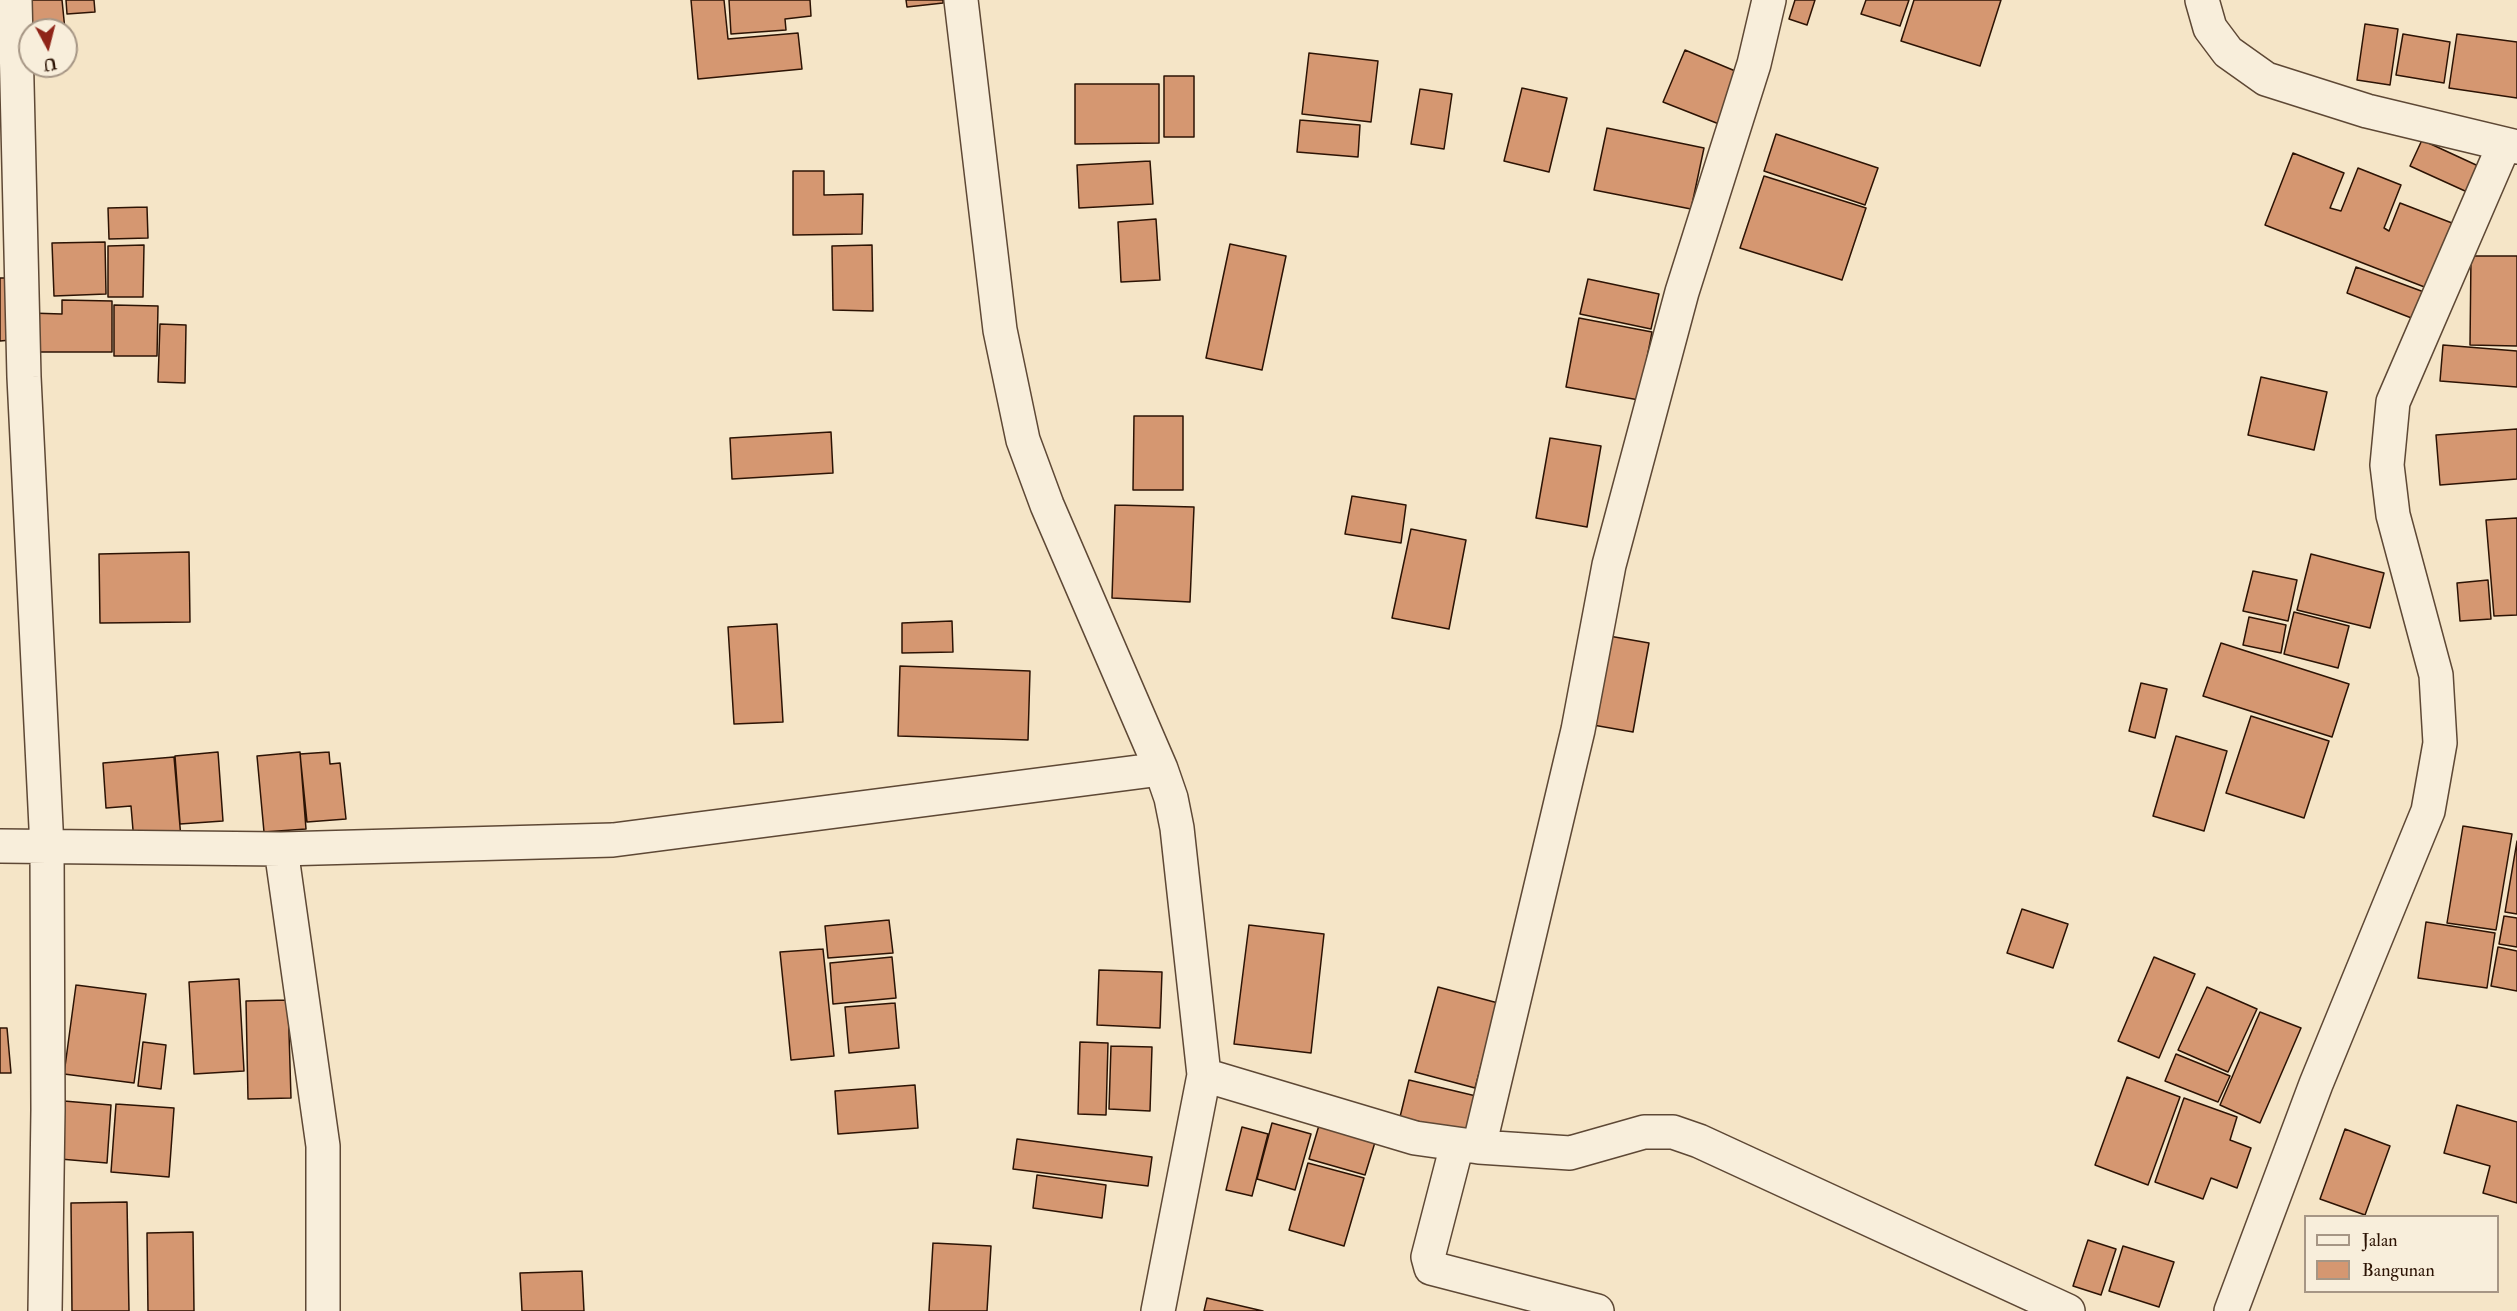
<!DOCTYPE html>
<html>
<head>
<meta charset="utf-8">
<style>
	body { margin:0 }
	#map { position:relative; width:2517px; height:1311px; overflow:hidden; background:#f5e5c7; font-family:"IM FELL Double Pica",serif }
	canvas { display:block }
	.legend { position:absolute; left:2304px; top:1215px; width:195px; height:78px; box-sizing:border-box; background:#f8eedb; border:2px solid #a69685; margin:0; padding:8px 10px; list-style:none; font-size:18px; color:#2c1304 }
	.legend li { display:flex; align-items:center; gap:12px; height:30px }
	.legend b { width:30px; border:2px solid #a69685 }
	.north { position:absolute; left:18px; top:18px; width:60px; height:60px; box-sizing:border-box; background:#f8eedb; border:2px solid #a69685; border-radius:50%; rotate:173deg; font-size:16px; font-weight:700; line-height:24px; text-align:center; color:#2c1304 }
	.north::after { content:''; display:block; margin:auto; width:21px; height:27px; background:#8f2418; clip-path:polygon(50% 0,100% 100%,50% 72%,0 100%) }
</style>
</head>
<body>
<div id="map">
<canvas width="2517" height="1311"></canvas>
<ul class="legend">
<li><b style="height:8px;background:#f8eedb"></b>Jalan</li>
<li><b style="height:16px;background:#d59771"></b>Bangunan</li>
</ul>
<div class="north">U</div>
</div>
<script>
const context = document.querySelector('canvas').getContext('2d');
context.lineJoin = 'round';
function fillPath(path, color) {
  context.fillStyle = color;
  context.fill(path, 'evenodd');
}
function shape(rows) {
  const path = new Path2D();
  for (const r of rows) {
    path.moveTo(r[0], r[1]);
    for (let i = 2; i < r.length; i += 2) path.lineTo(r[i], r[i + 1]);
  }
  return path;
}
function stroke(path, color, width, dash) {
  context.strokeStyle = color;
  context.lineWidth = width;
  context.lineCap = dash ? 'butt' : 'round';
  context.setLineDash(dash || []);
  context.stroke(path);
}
const building = shape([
	[30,0,62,0,65,30,32,30,30,0],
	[66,0,94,0,95,12,67,14,66,0],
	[691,0,724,0,728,39,798,33,802,69,698,79,691,0],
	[729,0,810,0,811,16,785,19,786,30,731,34,729,0],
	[906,0,943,0,943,3,907,7,906,0],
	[1795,0,1815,0,1807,25,1789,19,1795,0],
	[1866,0,1909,0,1900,26,1861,14,1866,0],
	[1914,0,2001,0,1980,66,1901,41,1914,0],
	[2365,24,2398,29,2390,85,2357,80,2365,24],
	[2403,34,2450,42,2444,83,2396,75,2403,34],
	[2457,34,2517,42,2517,98,2449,88,2457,34],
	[1685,50,1740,73,1719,124,1663,102,1685,50],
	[1309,53,1378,61,1371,122,1302,114,1309,53],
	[1164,76,1194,76,1194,137,1164,137,1164,76],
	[1075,84,1159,84,1159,143,1075,144,1075,84],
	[1522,88,1567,98,1549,172,1504,161,1522,88],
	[1420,89,1452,94,1444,149,1411,144,1420,89],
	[1300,120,1360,125,1358,157,1297,152,1300,120],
	[1607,128,1704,148,1691,209,1594,190,1607,128],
	[1776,134,1878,168,1865,205,1764,171,1776,134],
	[2422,140,2487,170,2476,196,2410,166,2422,140],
	[2293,153,2344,173,2330,208,2341,211,2358,168,2401,185,2384,228,2389,231,2400,203,2452,223,2427,288,2265,225,2293,153],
	[1150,161,1153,204,1079,208,1077,165,1150,161],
	[793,171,824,171,824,195,863,194,862,234,793,235,793,171],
	[1764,176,1866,208,1842,280,1740,248,1764,176],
	[147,207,148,238,109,239,108,208,147,207],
	[1156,219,1160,280,1121,282,1118,222,1156,219],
	[105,242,106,294,54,296,52,243,105,242],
	[1230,244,1286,256,1262,370,1206,358,1230,244],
	[144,245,143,297,108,297,108,246,144,245],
	[872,245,873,311,833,310,832,246,872,245],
	[2471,256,2517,256,2517,346,2470,345,2471,256],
	[2356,267,2424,292,2414,319,2347,293,2356,267],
	[0,278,9,278,11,340,0,341,0,278],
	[1588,279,1659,294,1651,329,1580,314,1588,279],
	[62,300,112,301,112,352,29,352,30,313,62,314,62,300],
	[114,305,158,306,157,356,114,356,114,305],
	[1579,318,1652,332,1639,400,1566,387,1579,318],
	[160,324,186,325,185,383,158,382,160,324],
	[2443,345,2517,351,2517,387,2440,381,2443,345],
	[2261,377,2327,392,2314,450,2248,435,2261,377],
	[1134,416,1183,416,1183,490,1133,490,1134,416],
	[2517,429,2517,479,2440,485,2436,435,2517,429],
	[831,432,833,473,732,479,730,438,831,432],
	[1550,438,1601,446,1587,527,1536,518,1550,438],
	[1352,496,1406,505,1401,543,1345,534,1352,496],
	[1115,505,1194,507,1190,602,1112,598,1115,505],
	[2517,518,2517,615,2494,616,2486,520,2517,518],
	[1411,529,1466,540,1449,629,1392,618,1411,529],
	[189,552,190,622,100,623,99,554,189,552],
	[2311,554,2384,573,2370,628,2297,610,2311,554],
	[2253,571,2297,580,2288,621,2243,611,2253,571],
	[2488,580,2491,619,2460,621,2457,583,2488,580],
	[2294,612,2349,626,2338,668,2284,654,2294,612],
	[2249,617,2286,625,2281,653,2243,645,2249,617],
	[952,621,953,652,902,653,902,623,952,621],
	[777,624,783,722,734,724,728,627,777,624],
	[1609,636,1649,643,1633,732,1593,725,1609,636],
	[2221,643,2349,684,2332,737,2203,696,2221,643],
	[900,666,1030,671,1028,740,898,736,900,666],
	[2141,683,2167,689,2155,738,2129,731,2141,683],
	[2251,716,2329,741,2304,818,2226,793,2251,716],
	[2176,736,2227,751,2204,831,2153,816,2176,736],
	[218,752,223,821,180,824,175,756,218,752],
	[300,752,306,829,264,832,257,756,300,752],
	[329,752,330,764,340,763,346,819,307,822,300,754,329,752],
	[174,757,181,838,134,842,131,806,106,808,103,763,174,757],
	[2463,826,2512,834,2496,930,2447,923,2463,826],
	[2517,841,2517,914,2505,912,2517,841],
	[2022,909,2068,924,2053,968,2007,953,2022,909],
	[2504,916,2517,918,2517,947,2499,944,2504,916],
	[889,920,893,953,828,958,825,926,889,920],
	[2426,922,2495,933,2487,988,2418,978,2426,922],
	[1249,925,1324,934,1311,1053,1234,1044,1249,925],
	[2498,947,2517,951,2517,991,2491,986,2498,947],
	[823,949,834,1056,791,1060,780,952,823,949],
	[892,957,896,998,833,1004,830,963,892,957],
	[2154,957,2195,974,2159,1058,2118,1041,2154,957],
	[1099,970,1162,972,1160,1028,1097,1025,1099,970],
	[239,979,244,1071,194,1074,189,982,239,979],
	[76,985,146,994,134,1083,64,1074,76,985],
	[1438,987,1498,1003,1475,1088,1415,1072,1438,987],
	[2207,987,2257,1009,2228,1072,2178,1050,2207,987],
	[288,1000,291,1098,248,1099,246,1001,288,1000],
	[895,1003,899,1048,849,1053,845,1007,895,1003],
	[2260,1012,2301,1028,2260,1123,2220,1105,2260,1012],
	[0,1028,7,1028,11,1073,0,1073,0,1028],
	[143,1042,166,1045,161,1089,138,1086,143,1042],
	[1080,1042,1108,1043,1106,1115,1078,1114,1080,1042],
	[1111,1046,1152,1047,1150,1111,1109,1109,1111,1046],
	[2176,1054,2230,1076,2218,1102,2165,1081,2176,1054],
	[2127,1077,2180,1097,2148,1185,2095,1165,2127,1077],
	[1409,1080,1476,1096,1467,1133,1400,1117,1409,1080],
	[915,1085,918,1128,838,1134,835,1091,915,1085],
	[2184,1098,2237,1117,2230,1140,2251,1148,2237,1188,2211,1178,2203,1199,2155,1182,2184,1098],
	[64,1101,111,1105,107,1163,60,1159,64,1101],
	[116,1104,174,1108,169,1177,111,1172,116,1104],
	[2457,1105,2517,1122,2517,1203,2483,1193,2490,1166,2444,1153,2457,1105],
	[1320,1122,1376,1139,1365,1175,1309,1159,1320,1122],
	[1272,1123,1311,1134,1295,1190,1257,1179,1272,1123],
	[1242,1127,1268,1134,1252,1196,1226,1190,1242,1127],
	[2345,1129,2390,1146,2365,1215,2320,1199,2345,1129],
	[1017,1139,1152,1157,1148,1186,1013,1169,1017,1139],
	[1308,1163,1364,1178,1344,1246,1289,1230,1308,1163],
	[1037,1175,1106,1185,1102,1218,1033,1208,1037,1175],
	[127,1202,129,1311,72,1311,71,1203,127,1202],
	[193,1232,194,1311,148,1311,147,1233,193,1232],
	[2088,1240,2116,1249,2101,1295,2073,1286,2088,1240],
	[933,1243,991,1246,987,1311,929,1311,933,1243],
	[2123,1246,2174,1262,2159,1307,2109,1291,2123,1246],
	[582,1271,584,1311,522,1311,520,1273,582,1271],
	[1207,1298,1263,1311,1204,1311,1207,1298]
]);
const minor = shape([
	[15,0,24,377,47,848,48,1110,45,1311],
	[961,0,1000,330,1023,440,1047,505,1161,769,1171,798,1177,828,1204,1075,1158,1311],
	[2202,0,2210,28,2228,52,2266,79,2367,111,2517,147],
	[0,846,281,849,613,840,1161,769],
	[281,849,323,1146,323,1311],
	[1204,1075,1415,1138,1479,1147,1578,730,1609,565,1682,292,1754,64,1769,0],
	[1457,1145,1428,1257,1431,1268,1597,1311],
	[1479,1147,1570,1153,1644,1132,1673,1132,1699,1141,2068,1311],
	[2231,1311,2316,1084,2428,811,2440,743,2436,675,2393,515,2387,465,2393,402,2504,145]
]);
fillPath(building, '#d59771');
stroke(building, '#2c1304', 1.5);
stroke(minor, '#5e4835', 36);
stroke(minor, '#f8eedb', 33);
</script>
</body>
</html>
